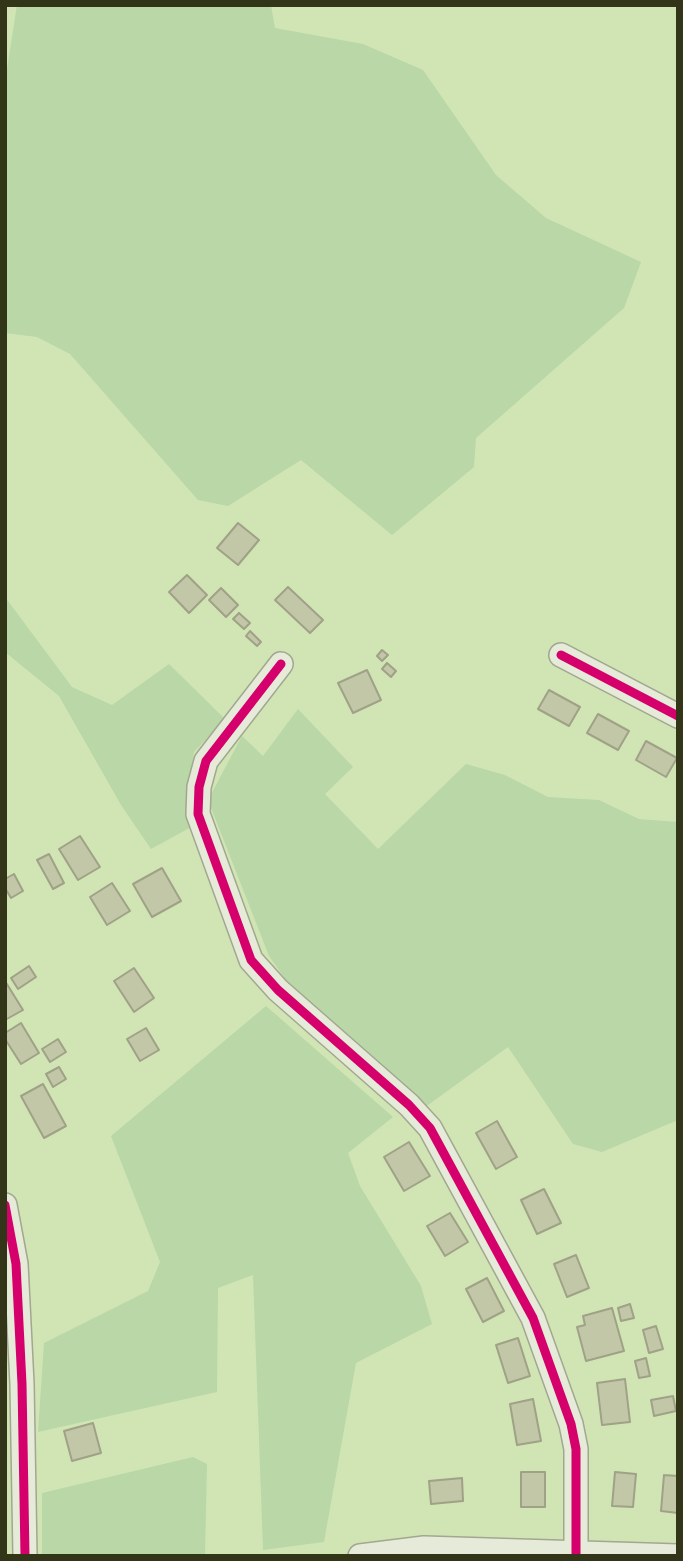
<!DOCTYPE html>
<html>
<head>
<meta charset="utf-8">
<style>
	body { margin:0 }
	#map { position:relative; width:683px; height:1561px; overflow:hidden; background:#dae3c6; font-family:Bitter,serif }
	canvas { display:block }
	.frame { position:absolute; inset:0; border:7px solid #333519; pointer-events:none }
</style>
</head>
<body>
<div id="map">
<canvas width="683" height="1561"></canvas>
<div class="frame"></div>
</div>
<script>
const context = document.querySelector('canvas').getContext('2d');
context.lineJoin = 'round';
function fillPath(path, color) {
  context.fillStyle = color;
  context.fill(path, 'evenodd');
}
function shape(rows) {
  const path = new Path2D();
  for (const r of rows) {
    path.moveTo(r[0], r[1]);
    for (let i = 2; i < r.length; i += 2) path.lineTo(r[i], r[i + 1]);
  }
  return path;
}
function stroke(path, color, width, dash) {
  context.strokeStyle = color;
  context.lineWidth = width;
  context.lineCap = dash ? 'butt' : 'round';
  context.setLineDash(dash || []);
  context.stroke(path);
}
const farmland = shape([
	[5,5,678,5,678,1556,5,1556]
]);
const green = shape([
	[17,5,271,5,275,28,363,44,423,70,496,175,546,218,641,262,624,308,476,438,474,467,392,535,301,460,228,506,198,500,70,354,37,337,5,333,5,82],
	[5,597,72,687,112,705,169,664,225,719,194,752,190,776,195,825,151,849,121,805,59,696,5,652],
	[298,709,353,767,325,794,378,849,466,764,505,775,548,797,599,800,639,819,678,822,678,1120,602,1152,573,1144,508,1047,424,1108,293,990,269,956,208,800,242,736,263,756],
	[266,1006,393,1117,348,1153,360,1186,421,1286,432,1324,356,1363,324,1542,263,1550,253,1275,218,1288,217,1392,38,1432,44,1343,148,1291,160,1262,111,1136],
	[193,1457,207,1464,205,1556,42,1556,42,1493]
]);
const building = shape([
	[238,523,259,540,238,565,217,548,238,523],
	[187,575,207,595,189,613,169,592,187,575],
	[288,587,323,620,310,633,275,600,288,587],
	[221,588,238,605,226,617,209,600,221,588],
	[239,613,250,623,244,629,233,619,239,613],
	[250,631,261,642,257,646,246,636,250,631],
	[382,650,388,655,382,661,377,656,382,650],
	[387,663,396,671,391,677,382,669,387,663],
	[367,670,381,700,353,713,338,683,367,670],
	[549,690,580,707,569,726,538,709,549,690],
	[598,714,629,731,618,750,587,733,598,714],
	[646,741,677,758,666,777,636,760,646,741],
	[80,836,100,867,78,880,59,849,80,836],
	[49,854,64,883,53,889,37,860,49,854],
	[162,868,181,901,152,917,133,884,162,868],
	[14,874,23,891,11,898,5,888,5,879,14,874],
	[112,883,130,911,107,925,90,897,112,883],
	[29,966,36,977,18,989,11,978,29,966],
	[134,968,154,998,134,1012,114,981,134,968],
	[5,981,23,1010,5,1020,5,981],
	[21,1023,39,1053,21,1064,5,1039,5,1033,21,1023],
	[146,1028,159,1050,140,1061,127,1039,146,1028],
	[58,1039,66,1052,50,1062,42,1049,58,1039],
	[59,1067,66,1079,53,1087,46,1074,59,1067],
	[43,1084,66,1126,44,1138,21,1096,43,1084],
	[497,1121,517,1157,496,1169,476,1133,497,1121],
	[409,1142,430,1176,404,1191,384,1157,409,1142],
	[544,1189,561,1223,537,1234,521,1200,544,1189],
	[450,1213,468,1242,445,1256,427,1226,450,1213],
	[576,1255,589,1288,567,1297,554,1264,576,1255],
	[487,1278,504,1311,483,1322,466,1289,487,1278],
	[630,1304,634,1318,621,1321,618,1308,630,1304],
	[612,1308,624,1351,586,1361,577,1327,585,1325,583,1316,612,1308],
	[656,1326,663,1349,649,1353,643,1330,656,1326],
	[518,1338,530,1376,508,1383,496,1345,518,1338],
	[646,1358,650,1376,639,1378,635,1361,646,1358],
	[625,1379,630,1422,602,1425,597,1383,625,1379],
	[673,1396,676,1411,654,1416,651,1400,673,1396],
	[533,1399,541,1441,517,1445,510,1404,533,1399],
	[93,1423,101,1453,72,1461,64,1431,93,1423],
	[521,1472,545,1472,545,1507,521,1507,521,1472],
	[615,1472,636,1474,633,1507,612,1506,615,1472],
	[664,1475,678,1476,678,1513,661,1511,664,1475],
	[462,1478,463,1501,431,1504,429,1481,462,1478]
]);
const street = shape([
	[561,655,678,716],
	[281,664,206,761,199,787,198,814,251,960,278,990,409,1105,430,1128,533,1318,571,1424,576,1449,576,1554],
	[5,1205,16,1264,22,1384,25,1556],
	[360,1556,424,1548,678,1556]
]);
const cycleway = shape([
	[561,655,678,716],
	[281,664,206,761,199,787,198,814,251,960,278,990,409,1105,430,1128,533,1318,571,1424,576,1449,576,1554],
	[5,1205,16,1264,22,1384,25,1556]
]);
fillPath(farmland, '#d1e5b4');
fillPath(green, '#bad7a7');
fillPath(building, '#c2c7a7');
stroke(building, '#9fa286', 2);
stroke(street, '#a2a790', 26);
stroke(street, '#e5ebd8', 23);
stroke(cycleway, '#d6006c', 9);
</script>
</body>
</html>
